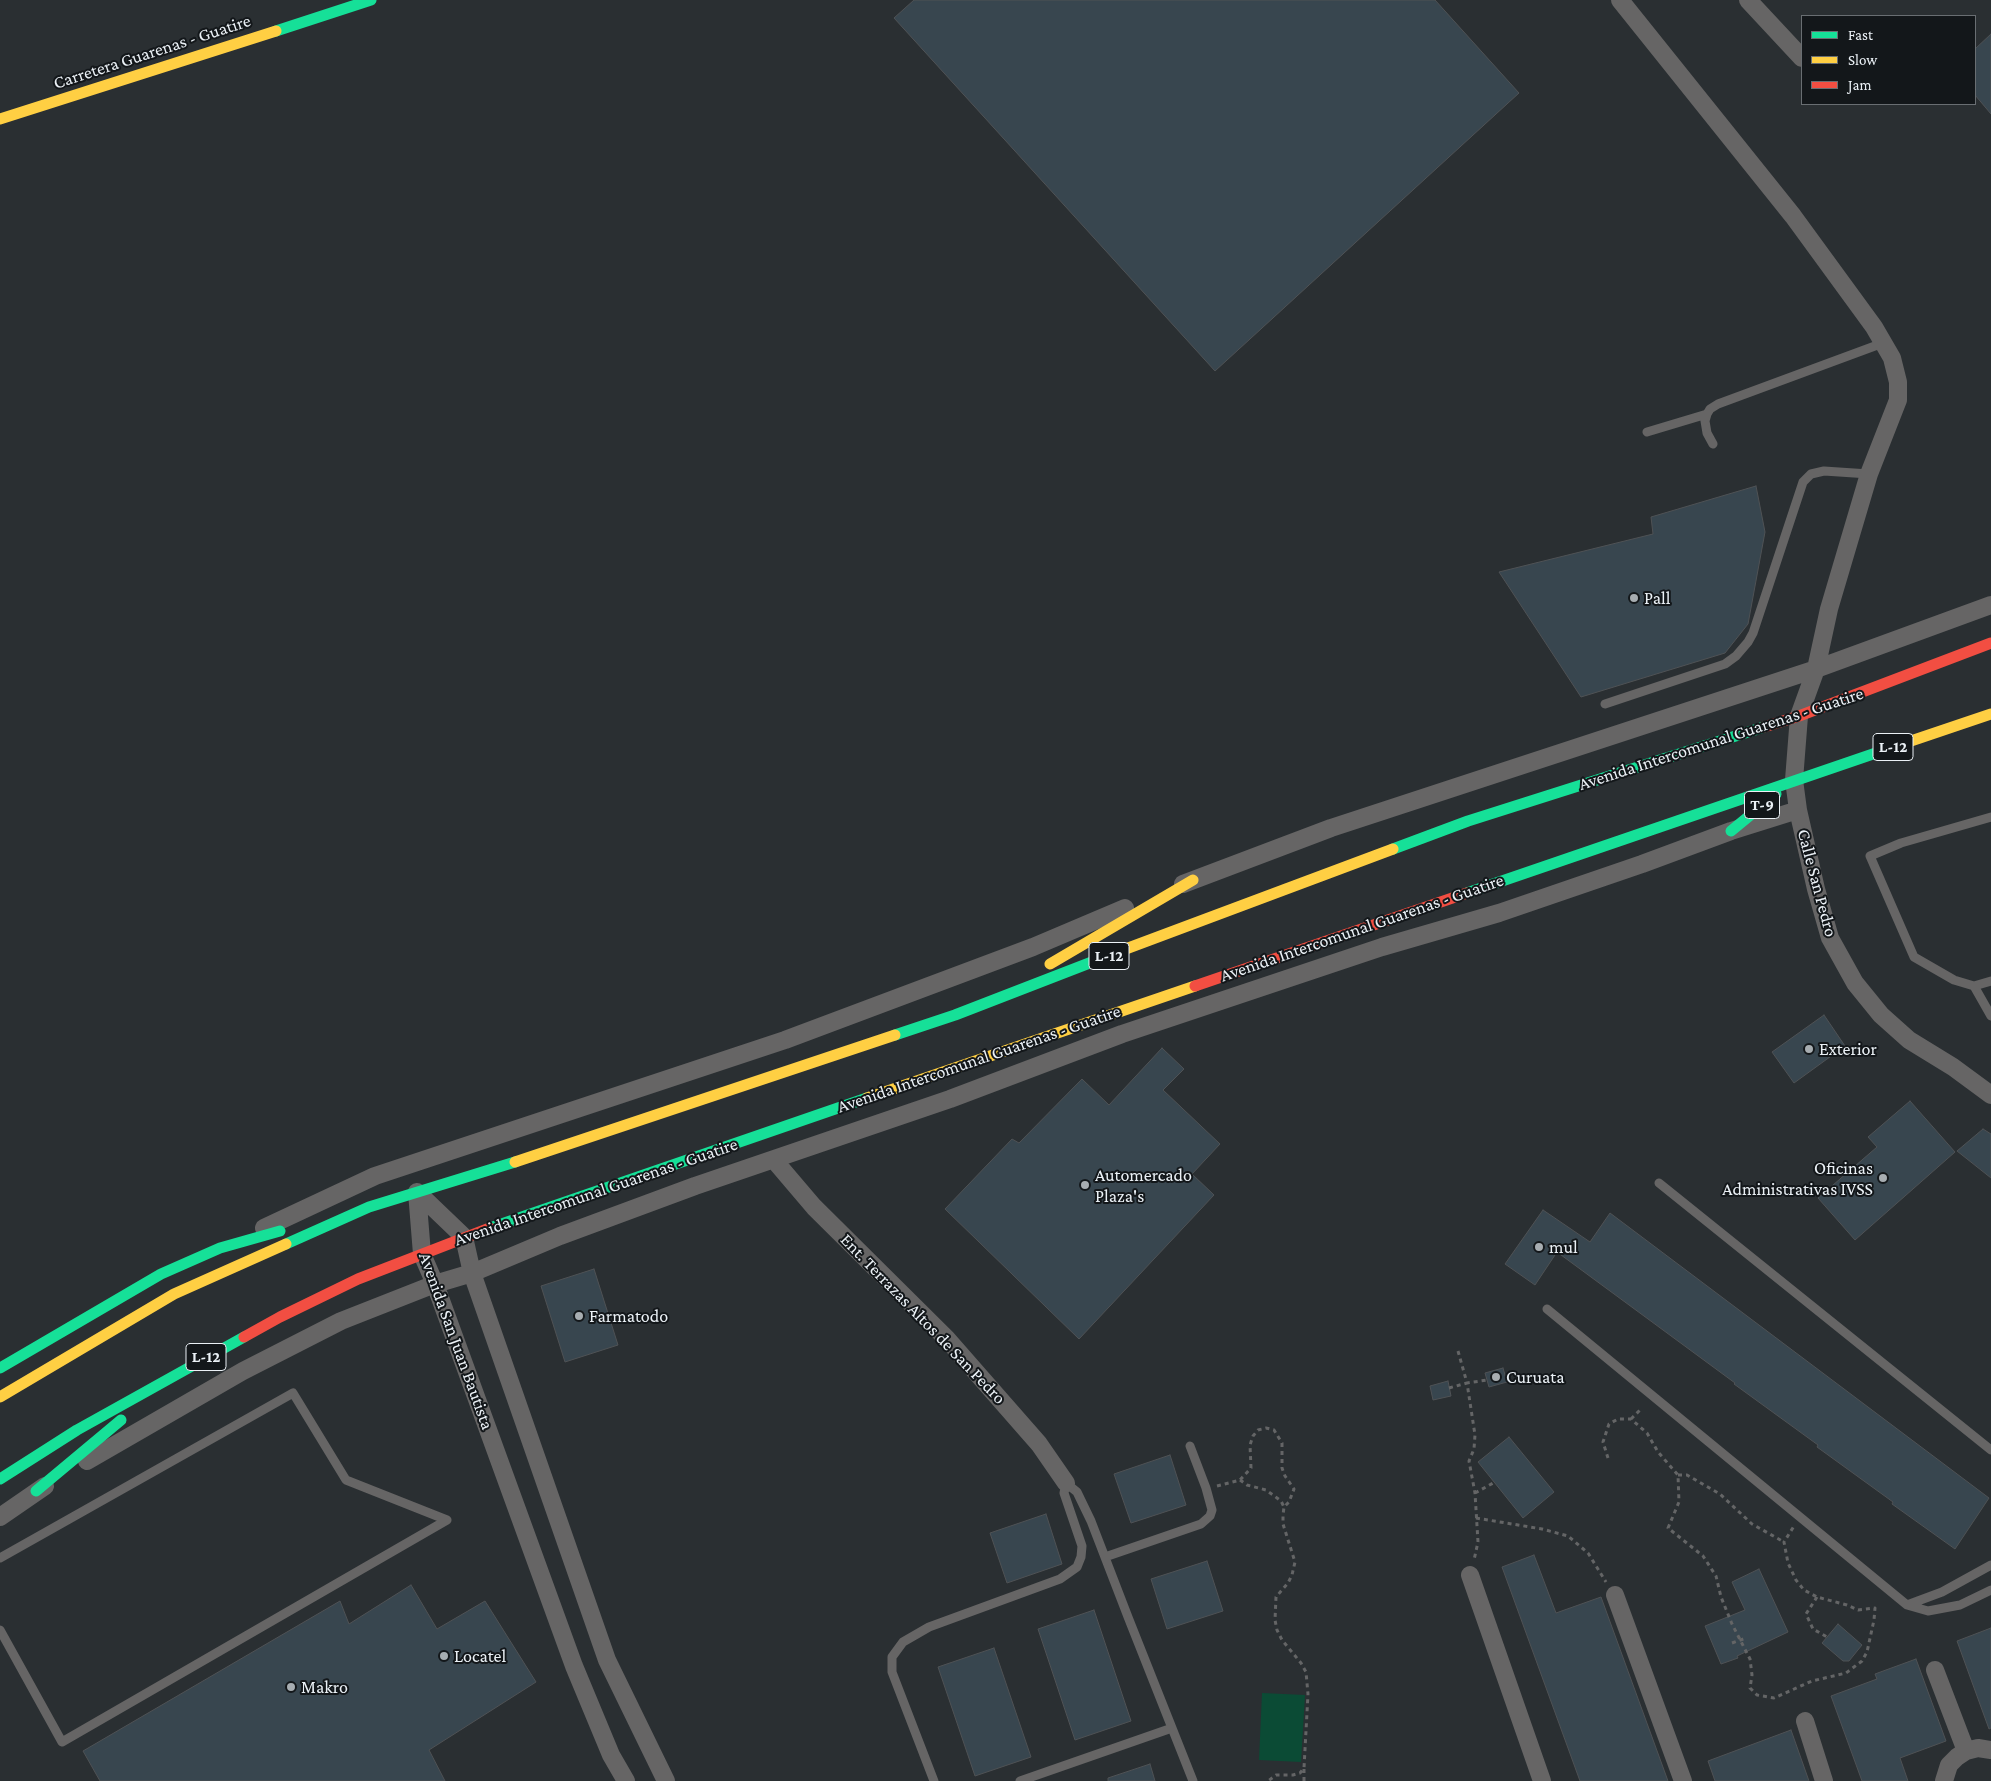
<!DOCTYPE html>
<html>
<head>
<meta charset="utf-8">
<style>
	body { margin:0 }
	#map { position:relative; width:1991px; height:1781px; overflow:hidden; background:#2a2f32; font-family:"Crimson Pro",serif }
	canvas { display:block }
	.legend { position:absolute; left:1801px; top:15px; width:175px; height:90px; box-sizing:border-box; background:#13171a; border:1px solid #696e72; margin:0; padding:6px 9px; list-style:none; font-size:15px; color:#ebf1f6 }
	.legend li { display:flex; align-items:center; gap:10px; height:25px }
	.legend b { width:25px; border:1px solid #696e72 }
</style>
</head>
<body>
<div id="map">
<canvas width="1991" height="1781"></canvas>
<ul class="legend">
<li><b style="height:6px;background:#16e098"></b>Fast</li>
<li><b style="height:6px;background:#ffcf43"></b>Slow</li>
<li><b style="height:6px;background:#f24e42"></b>Jam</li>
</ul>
</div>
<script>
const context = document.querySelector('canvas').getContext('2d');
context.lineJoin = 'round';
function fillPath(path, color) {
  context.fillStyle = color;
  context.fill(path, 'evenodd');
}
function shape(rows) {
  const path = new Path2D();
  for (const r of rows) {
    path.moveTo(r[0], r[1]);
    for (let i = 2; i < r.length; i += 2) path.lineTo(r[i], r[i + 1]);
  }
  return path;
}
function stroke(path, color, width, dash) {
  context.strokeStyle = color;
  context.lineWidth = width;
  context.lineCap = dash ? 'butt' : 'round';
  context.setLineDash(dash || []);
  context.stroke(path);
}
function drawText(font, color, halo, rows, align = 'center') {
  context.font = font + ' "Crimson Pro",serif';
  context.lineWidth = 4;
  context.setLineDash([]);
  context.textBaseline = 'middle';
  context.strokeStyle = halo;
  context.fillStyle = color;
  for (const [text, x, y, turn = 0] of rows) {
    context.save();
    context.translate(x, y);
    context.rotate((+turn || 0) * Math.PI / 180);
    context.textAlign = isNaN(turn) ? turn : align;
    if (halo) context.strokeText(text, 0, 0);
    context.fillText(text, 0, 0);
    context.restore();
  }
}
const green = shape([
	[1262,1693,1305,1695,1301,1762,1259,1760]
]);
const building = shape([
	[914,0,1435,0,1519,93,1215,371,894,18,914,0],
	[1991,34,1991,114,1975,95,1975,49,1991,34],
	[1756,486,1765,532,1748,624,1725,653,1581,697,1499,572,1653,534,1651,517,1756,486],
	[1824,1015,1845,1046,1794,1083,1772,1052,1824,1015],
	[1162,1048,1184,1069,1163,1090,1220,1144,1192,1174,1214,1195,1079,1339,945,1209,1012,1139,1019,1143,1082,1079,1109,1105,1162,1048],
	[1910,1101,1955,1152,1855,1240,1818,1198,1877,1147,1868,1137,1910,1101],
	[1983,1129,1991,1134,1991,1178,1957,1151,1983,1129],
	[1543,1210,1590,1242,1610,1213,1989,1498,1955,1549,1892,1504,1893,1502,1817,1447,1818,1445,1734,1384,1735,1383,1557,1252,1535,1285,1505,1264,1543,1210],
	[594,1269,618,1345,565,1362,541,1286,594,1269],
	[1503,1368,1507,1382,1489,1387,1485,1373,1503,1368],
	[1448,1381,1451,1396,1433,1400,1430,1386,1448,1381],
	[1509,1437,1554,1492,1523,1518,1478,1462,1509,1437],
	[1170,1455,1186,1505,1131,1523,1114,1474,1170,1455],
	[1046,1514,1062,1564,1007,1583,990,1533,1046,1514],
	[1534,1555,1556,1613,1601,1597,1668,1781,1580,1781,1502,1567,1534,1555],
	[1207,1561,1223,1611,1167,1629,1151,1579,1207,1561],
	[1759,1569,1788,1632,1737,1656,1738,1658,1721,1664,1705,1626,1745,1610,1732,1582,1759,1569],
	[411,1585,437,1629,485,1601,536,1682,429,1750,445,1781,100,1781,83,1751,340,1601,349,1624,411,1585],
	[1094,1610,1131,1721,1075,1740,1038,1629,1094,1610],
	[1838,1624,1862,1645,1849,1661,1843,1661,1822,1643,1838,1624],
	[1991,1628,1991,1728,1989,1729,1957,1641,1991,1628],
	[994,1648,1031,1757,975,1776,938,1667,994,1648],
	[1916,1659,1946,1741,1900,1758,1908,1781,1862,1781,1831,1696,1877,1679,1875,1674,1916,1659],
	[1791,1730,1809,1781,1715,1781,1708,1761,1791,1730],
	[1150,1764,1155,1781,1108,1781,1108,1778,1150,1764]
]);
const path = shape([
	[1458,1351,1467,1383,1487,1380],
	[1449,1388,1467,1383,1475,1435,1474,1449,1469,1461,1475,1493,1478,1542,1474,1560],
	[1631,1419,1640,1410],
	[1608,1458,1603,1442,1609,1424,1618,1419,1631,1419,1647,1433,1658,1452,1678,1475,1679,1502,1668,1528,1703,1556,1716,1576,1721,1597,1732,1624,1750,1659,1752,1675,1750,1688,1757,1695,1774,1698,1812,1681,1846,1673,1862,1661,1867,1652,1874,1620,1875,1608,1858,1610,1847,1605,1817,1597,1804,1590,1796,1580,1788,1563,1784,1542,1794,1526],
	[1678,1475,1687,1475,1720,1494,1752,1524,1784,1542],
	[1240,1480,1247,1485,1266,1490,1273,1495,1281,1501,1284,1507],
	[1217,1486,1240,1480,1251,1468,1250,1445,1253,1436,1258,1430,1266,1428,1274,1430,1282,1443,1282,1468,1285,1476,1294,1489,1289,1502,1284,1507,1283,1515,1283,1524,1295,1562,1292,1575,1288,1583,1276,1597,1275,1620,1277,1630,1282,1640,1301,1663,1306,1672,1308,1694,1304,1768,1300,1773,1293,1775,1276,1775,1268,1781],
	[1475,1493,1495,1482],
	[1476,1518,1542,1529,1568,1536,1588,1553,1606,1582],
	[1817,1597,1806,1614,1813,1629,1827,1637],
	[1732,1643,1746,1638],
	[1304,1781,1304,1768]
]);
const lane = shape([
	[1647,432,1707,414],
	[1713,444,1707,433,1705,421,1707,414,1710,409,1718,404,1883,343],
	[1605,704,1725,664,1736,656,1748,642,1753,633,1803,482,1811,474,1824,471,1869,474],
	[1991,817,1901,843,1870,856,1914,957,1954,980,1974,986,1991,981],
	[1974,986,1991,1016],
	[1659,1183,1991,1450],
	[1547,1309,1907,1605,1928,1611,1960,1605,1991,1590],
	[1105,1557,1201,1524,1210,1516,1212,1510,1206,1488,1190,1446],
	[0,1558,293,1393,346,1480,447,1520],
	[1907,1605,1942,1592,1991,1565],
	[0,1630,62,1742,447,1520],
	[934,1781,892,1672,892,1657,903,1642,929,1627,1060,1579,1077,1567,1081,1557,1082,1546,1064,1493,1066,1483,1077,1492,1091,1521,1128,1617,1193,1781],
	[1020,1781,1172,1728]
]);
const street = shape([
	[1620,0,1793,216,1874,327,1892,358,1898,382,1898,400,1869,474,1829,609,1816,669,1799,716,1794,780,1798,810,1816,889,1830,938,1855,983,1881,1015,1909,1040,1953,1067,1991,1095],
	[1748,0,1802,58],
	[1183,884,1331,828,1816,669,1991,605],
	[774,1160,814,1207,947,1339,1039,1444,1066,1483],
	[417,1192,464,1237,472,1273,607,1660,666,1781],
	[417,1192,422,1254,435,1284,574,1666,611,1755,626,1781],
	[264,1228,375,1176,785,1040,1033,947,1125,908],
	[87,1461,243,1371,341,1321,435,1284,472,1273,560,1236,695,1186,950,1099,1122,1034,1382,947,1499,913,1642,864,1731,831,1798,810],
	[0,1517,45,1486],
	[1470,1575,1542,1781],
	[1615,1595,1683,1781],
	[1935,1670,1966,1751],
	[1805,1721,1824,1781],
	[1944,1781,1949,1765,1957,1757,1966,1751,1978,1748,1991,1750]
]);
const fast = shape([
	[276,31,371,0],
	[1731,831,1776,794],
	[1393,849,1468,821,1764,727],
	[1467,893,1908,742],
	[895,1035,955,1015,1123,950],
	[490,1228,867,1098],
	[286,1244,369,1207,515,1162],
	[0,1368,161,1274,220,1248,280,1231],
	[0,1479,77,1430,244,1337],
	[36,1491,121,1420]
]);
const slow = shape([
	[0,119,276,31],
	[1908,742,1991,714],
	[1123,950,1393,849],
	[1050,964,1193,880],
	[867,1098,1195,986],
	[515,1162,895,1035],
	[0,1397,174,1294,286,1244]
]);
const jam = shape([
	[1764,727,1799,716,1991,643],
	[1195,986,1467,893],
	[244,1337,280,1317,358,1279,490,1228]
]);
const markers = [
	[1634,598,5,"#a7adb1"],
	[1809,1049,5,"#a7adb1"],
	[1883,1178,5,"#a7adb1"],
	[1085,1185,5,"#a7adb1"],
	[1539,1247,5,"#a7adb1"],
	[579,1316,5,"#a7adb1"],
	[1496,1377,5,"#a7adb1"],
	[444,1656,5,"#a7adb1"],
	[291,1687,5,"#a7adb1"]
];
const shields = [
	[1893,747,40],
	[1762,805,35],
	[1109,956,40],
	[206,1357,40]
];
const shieldNames = [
	["L-12",1893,747],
	["T-9",1762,805],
	["L-12",1109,956],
	["L-12",206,1357]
];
const streetNames = [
	["Carretera Guarenas - Guatire",152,52,-18],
	["Avenida Intercomunal Guarenas - Guatire",1721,739,-18],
	["Calle San Pedro",1817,883,75],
	["Avenida Intercomunal Guarenas - Guatire",1362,928,-19],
	["Avenida Intercomunal Guarenas - Guatire",979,1059,-19],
	["Avenida Intercomunal Guarenas - Guatire",596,1192,-19],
	["Ent. Terrazas Altos de San Pedro",923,1319,46],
	["Avenida San Juan Bautista",456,1341,70]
];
const poiNames = [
	["Pall",1644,598],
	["Exterior",1819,1049],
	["Oficinas",1873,1168,"right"],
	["Administrativas IVSS",1873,1189,"right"],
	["Automercado",1095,1175],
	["Plaza's",1095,1196],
	["mul",1549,1247],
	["Farmatodo",589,1316],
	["Curuata",1506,1377],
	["Locatel",454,1656],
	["Makro",301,1687]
];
fillPath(green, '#0b4b35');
fillPath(building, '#38464f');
stroke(building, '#4f5255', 1);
stroke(path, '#646566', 3, [4, 4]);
stroke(lane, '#666565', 9);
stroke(street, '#666565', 18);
stroke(fast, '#16e098', 11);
stroke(slow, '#ffcf43', 11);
stroke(jam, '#f24e42', 11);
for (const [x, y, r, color] of markers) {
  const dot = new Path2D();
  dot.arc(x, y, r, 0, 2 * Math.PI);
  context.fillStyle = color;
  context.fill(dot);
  stroke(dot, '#13171a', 2);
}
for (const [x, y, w] of shields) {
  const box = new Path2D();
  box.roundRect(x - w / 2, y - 13.5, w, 27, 4);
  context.fillStyle = '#13171a';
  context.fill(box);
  stroke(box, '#ebf1f6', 1);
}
drawText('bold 16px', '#ebf1f6', null, shieldNames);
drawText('18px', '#ebf1f6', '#13171a', streetNames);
drawText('18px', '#ebf1f6', '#13171a', poiNames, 'left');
</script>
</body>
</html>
